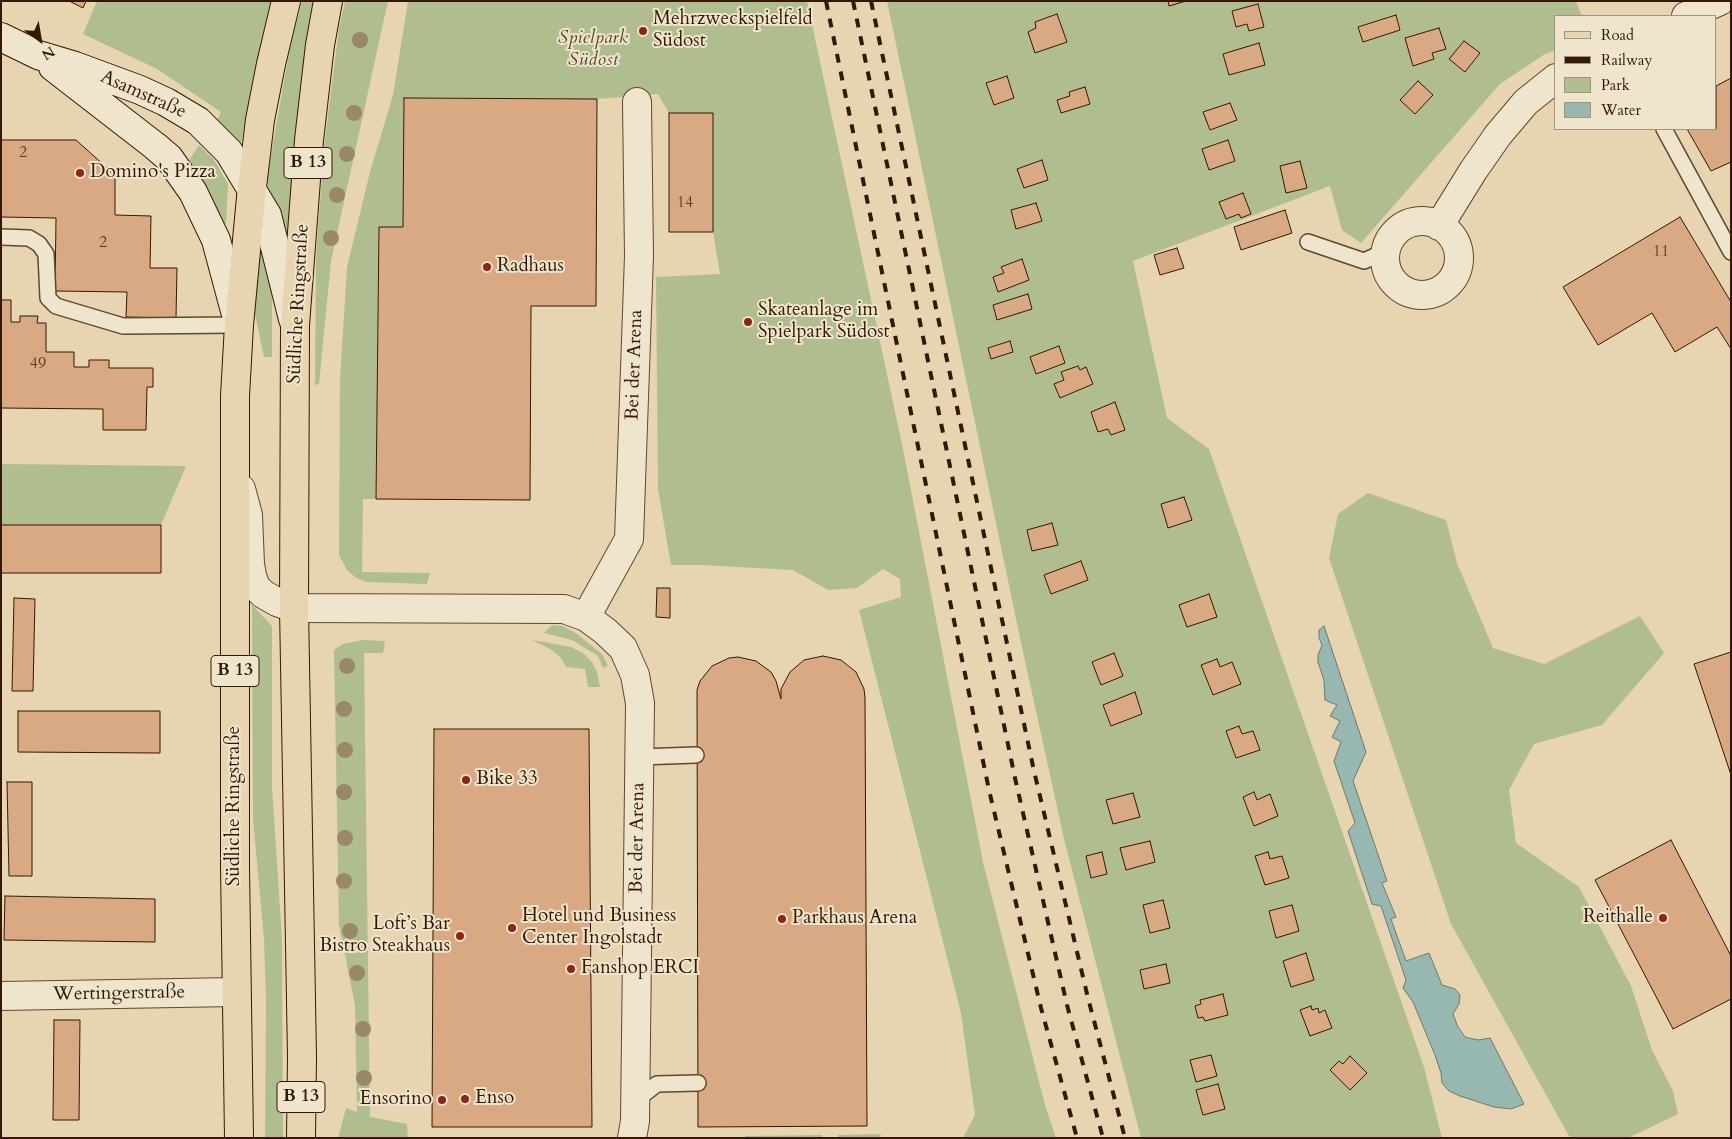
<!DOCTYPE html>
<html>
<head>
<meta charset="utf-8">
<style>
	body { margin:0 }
	#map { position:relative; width:1732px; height:1139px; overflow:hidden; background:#e6d5b0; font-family:Cardo,serif }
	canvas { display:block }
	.frame { position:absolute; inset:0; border:2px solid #351801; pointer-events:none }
	.legend { position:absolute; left:1554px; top:15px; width:162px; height:115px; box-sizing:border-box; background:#efe4cc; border:1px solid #a5927b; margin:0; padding:6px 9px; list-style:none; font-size:15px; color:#351801 }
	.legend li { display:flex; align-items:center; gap:10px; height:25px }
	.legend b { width:25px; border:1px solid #a5927b }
	.north { position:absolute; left:15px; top:15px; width:50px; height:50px; -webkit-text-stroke:4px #efe4cc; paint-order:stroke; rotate:148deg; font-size:14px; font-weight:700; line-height:20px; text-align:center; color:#351801 }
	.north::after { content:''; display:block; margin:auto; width:18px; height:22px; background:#351801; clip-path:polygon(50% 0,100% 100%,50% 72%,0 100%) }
</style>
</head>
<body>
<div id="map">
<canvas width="1732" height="1139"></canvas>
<div class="frame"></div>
<ul class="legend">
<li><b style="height:6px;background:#e6d5b0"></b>Road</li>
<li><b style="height:6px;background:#351801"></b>Railway</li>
<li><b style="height:14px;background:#b0be8f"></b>Park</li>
<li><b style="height:14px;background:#97b8b1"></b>Water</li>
</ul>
<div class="north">N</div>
</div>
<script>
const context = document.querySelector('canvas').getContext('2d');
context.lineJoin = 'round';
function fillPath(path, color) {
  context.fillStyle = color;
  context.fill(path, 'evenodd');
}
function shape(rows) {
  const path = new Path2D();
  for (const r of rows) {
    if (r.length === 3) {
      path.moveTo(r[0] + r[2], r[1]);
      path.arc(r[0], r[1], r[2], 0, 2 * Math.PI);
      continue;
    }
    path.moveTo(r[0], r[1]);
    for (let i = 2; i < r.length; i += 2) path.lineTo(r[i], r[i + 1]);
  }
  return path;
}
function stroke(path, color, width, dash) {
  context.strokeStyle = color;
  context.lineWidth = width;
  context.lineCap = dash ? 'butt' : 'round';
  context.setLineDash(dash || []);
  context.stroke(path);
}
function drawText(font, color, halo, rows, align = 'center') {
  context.font = font + ' Cardo,serif';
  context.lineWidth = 4;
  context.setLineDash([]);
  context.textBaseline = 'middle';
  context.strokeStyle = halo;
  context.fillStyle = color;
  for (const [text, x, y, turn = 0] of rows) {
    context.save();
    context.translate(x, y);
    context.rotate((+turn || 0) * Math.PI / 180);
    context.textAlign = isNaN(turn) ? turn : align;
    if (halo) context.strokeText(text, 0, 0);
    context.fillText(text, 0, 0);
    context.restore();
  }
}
const green = shape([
	[97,1,271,1,252,83,242,141,240,143,238,143,216,122,221,112,157,69,83,34],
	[302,1,313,1,303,71,287,237,284,238,276,207,268,187,267,178,289,53],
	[345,1,388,1,331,261,319,384,315,385,316,258,324,147,339,28],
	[408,1,807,1,903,449,983,862,1045,1105,1056,1138,963,1138,975,1115,961,1013,859,610,901,597,900,579,883,569,857,588,828,590,793,570,700,565,671,565,658,489,656,277,720,274,713,232,713,113,669,113,658,94,597,99,404,98,403,227,379,227,376,499,363,499,362,572,430,573,427,584,366,582,356,578,347,570,339,555,340,379,347,267,370,172,393,95],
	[887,1,1576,1,1582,16,1556,16,1556,50,1545,54,1500,84,1361,243,1342,230,1330,186,1133,261,1167,418,1209,449,1424,1067,1442,1138,1141,1138,1064,839,1020,638],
	[199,145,214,160,228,184,226,223,225,224,188,162],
	[260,246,269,272,272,298,272,357,264,357,253,305],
	[1,464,186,466,161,525,1,525],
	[1368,493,1446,520,1457,563,1493,648,1544,664,1640,616,1664,653,1602,725,1534,744,1509,790,1516,843,1579,887,1631,986,1652,1050,1673,1091,1678,1114,1628,1138,1576,1138,1569,1136,1451,924,1329,558,1338,514],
	[252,605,272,626,272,786,282,940,283,1138,265,1138,266,1002,264,939,253,819],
	[552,625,562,626,576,633,602,654,608,666,603,668,598,656,572,640,544,633],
	[363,640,385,641,383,653,364,653,370,1117,407,1124,408,1138,338,1138,346,1108,357,1112,355,1005,339,925,334,650,343,644],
	[532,640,571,647,583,653,592,662,597,672,600,687,588,687,585,669,566,667,561,658,552,650],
	[881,1134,879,1138,838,1138,838,1135],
	[822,1135,822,1138,745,1138,745,1136]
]);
const water = shape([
	[1324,626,1366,752,1353,781,1387,881,1382,883,1396,917,1391,919,1406,961,1429,953,1442,985,1455,989,1460,995,1459,1004,1453,1014,1458,1027,1465,1037,1478,1040,1490,1038,1524,1104,1511,1109,1494,1107,1460,1096,1449,1091,1442,1083,1441,1073,1435,1055,1413,1002,1403,988,1406,980,1381,906,1372,904,1348,831,1355,823,1334,761,1341,742,1332,737,1340,721,1330,716,1337,705,1325,700,1324,680,1318,662,1318,655,1322,645,1319,638,1319,630,1324,626]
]);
const building = shape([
	[69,1,86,1,83,8,69,1],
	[1168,1,1186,1,1169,6,1168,1],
	[1258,4,1264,27,1249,31,1247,24,1236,27,1232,11,1258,4],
	[1057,14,1067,42,1035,53,1028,32,1036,28,1035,22,1057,14],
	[1396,15,1400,30,1363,42,1358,27,1396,15],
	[1439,28,1446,49,1432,53,1434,59,1413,66,1405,38,1439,28],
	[1464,41,1480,53,1465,72,1449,59,1464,41],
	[1259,43,1265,65,1229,75,1223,54,1259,43],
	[1007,76,1014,98,994,105,986,83,1007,76],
	[1731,78,1731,162,1711,171,1687,129,1716,129,1716,86,1731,78],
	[1418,81,1433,95,1415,114,1400,100,1418,81],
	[1085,87,1090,104,1061,113,1057,100,1070,96,1069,92,1085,87],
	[404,98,597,99,596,306,531,306,530,500,376,499,379,227,403,227,404,98],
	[1230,103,1237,120,1210,130,1203,112,1230,103],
	[669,113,713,113,713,232,669,232,669,113],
	[1,140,76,140,115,175,115,215,151,216,150,268,177,268,176,318,126,317,127,292,55,291,56,218,1,217,1,140],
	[1228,140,1235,161,1209,170,1202,149,1228,140],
	[1042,160,1048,180,1024,188,1017,169,1042,160],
	[1300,161,1307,188,1286,193,1280,166,1300,161],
	[1243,193,1251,214,1241,218,1239,214,1226,219,1219,202,1243,193],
	[1036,203,1042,221,1016,229,1011,210,1036,203],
	[1285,210,1292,233,1241,250,1234,227,1285,210],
	[1680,217,1731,302,1731,349,1717,327,1675,352,1652,313,1598,345,1563,287,1680,217],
	[1177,248,1184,268,1160,275,1154,255,1177,248],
	[1022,259,1029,280,998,292,993,277,1004,273,1001,267,1022,259],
	[1028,294,1032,309,997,320,993,305,1028,294],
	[1,300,11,300,11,322,20,322,20,316,38,316,37,323,46,323,46,352,74,352,74,367,89,367,89,360,109,360,109,368,153,368,153,387,147,387,146,430,103,430,103,409,1,408,1,300],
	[1010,341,1013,352,991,359,988,348,1010,341],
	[1059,346,1065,363,1036,374,1030,357,1059,346],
	[1078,366,1080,370,1086,367,1093,384,1060,398,1054,384,1064,380,1061,372,1078,366],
	[1115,402,1125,430,1111,435,1108,429,1098,432,1091,412,1115,402],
	[1184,497,1192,520,1168,528,1161,504,1184,497],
	[1052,523,1058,545,1032,551,1027,530,1052,523],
	[1,525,161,525,161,573,1,573,1,525],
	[1081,561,1088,580,1051,594,1044,575,1081,561],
	[657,588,670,588,670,618,656,617,657,588],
	[1209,594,1217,617,1187,627,1179,605,1209,594],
	[14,598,35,599,33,691,12,691,14,598],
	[1731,652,1731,775,1694,664,1731,652],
	[1114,653,1123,676,1101,685,1092,662,1114,653],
	[823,656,841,660,856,672,864,689,865,698,867,1126,698,1127,697,690,700,681,712,666,729,658,738,657,756,661,771,672,776,681,781,699,781,689,790,672,804,660,823,656],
	[1217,659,1220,667,1232,662,1241,684,1213,695,1201,665,1217,659],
	[1135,692,1142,714,1111,726,1103,705,1135,692],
	[18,711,160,711,160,753,18,752,18,711],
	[1239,726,1242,734,1253,731,1260,750,1236,758,1226,731,1239,726],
	[434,729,589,729,592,1127,432,1127,434,729],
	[7,782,32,782,32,876,9,876,7,782],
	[1254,792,1257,800,1270,794,1278,816,1254,826,1243,797,1254,792],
	[1133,793,1140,817,1113,824,1106,800,1133,793],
	[1671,840,1731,956,1731,999,1673,1029,1595,880,1671,840],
	[1150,841,1155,862,1126,870,1120,848,1150,841],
	[1102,852,1107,874,1091,878,1086,856,1102,852],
	[1268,852,1270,859,1282,856,1289,878,1265,885,1255,856,1268,852],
	[5,896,155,899,155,942,4,940,5,896],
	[1163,900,1170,928,1150,933,1143,905,1163,900],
	[1292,905,1299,931,1276,938,1269,911,1292,905],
	[1306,953,1314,980,1291,987,1283,961,1306,953],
	[1166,964,1170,983,1144,989,1140,970,1166,964],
	[1223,994,1228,1015,1205,1021,1203,1017,1198,1018,1195,1006,1201,1004,1200,1000,1223,994],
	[1311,1006,1312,1010,1318,1008,1319,1013,1325,1010,1332,1028,1310,1036,1300,1010,1311,1006],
	[54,1020,80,1020,79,1120,53,1120,54,1020],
	[1211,1055,1217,1076,1196,1082,1190,1060,1211,1055],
	[1350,1056,1367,1073,1350,1090,1330,1070,1339,1061,1343,1064,1350,1056],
	[1218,1084,1225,1109,1203,1115,1196,1090,1218,1084]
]);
const lane = shape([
	[1664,129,1731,252],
	[1,237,29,238,39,244,46,254,48,298,56,306,123,326,239,325],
	[1308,242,1364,261,1386,251],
	[639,757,696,755],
	[635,1101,657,1084,698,1083]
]);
const street = shape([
	[1686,16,1720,1],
	[1422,258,37],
	[1439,226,1473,171,1498,135,1526,102,1556,78],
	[241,489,248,515,250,564,252,576,256,587,263,594,277,602,294,608,564,609,586,617,605,631,623,648,635,675,640,703,635,1121,632,1138],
	[586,617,629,539,639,256,637,102],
	[1,996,236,992]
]);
const secondary = shape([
	[1,37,38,55,75,66,140,90,166,102,198,121,229,152,267,215,293,319],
	[53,67,155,146,169,158,193,192,216,240,238,322]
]);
const primary = shape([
	[239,1138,235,867,235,396,239,325,252,187,260,120,271,64,286,1],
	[301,1138,302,1057,294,608,295,325,309,140,320,45,328,1]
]);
const rail = shape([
	[826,1,989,790,1041,1008,1077,1138],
	[853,1,1015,778,1067,1005,1103,1138],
	[871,1,1034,771,1088,998,1125,1138]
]);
const trees = [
	[360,40],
	[354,113],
	[347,154],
	[337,195],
	[331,238],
	[347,666],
	[344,709],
	[345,750],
	[344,792],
	[345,838],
	[344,881],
	[350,931],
	[357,973],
	[363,1029],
	[364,1078]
];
const markers = [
	[643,31,5,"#8f2418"],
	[80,173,5,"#8f2418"],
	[487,267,5,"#8f2418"],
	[748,322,5,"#8f2418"],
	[466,780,5,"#8f2418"],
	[1663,918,5,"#8f2418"],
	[782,919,5,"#8f2418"],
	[512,928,5,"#8f2418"],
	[460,936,5,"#8f2418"],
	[571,969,5,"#8f2418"],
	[465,1099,5,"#8f2418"],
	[442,1100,5,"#8f2418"]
];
const numberNames = [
	["2",23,153],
	["14",685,203],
	["2",103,243],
	["11",1661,252],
	["49",38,364]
];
const shields = [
	[308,163,48],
	[235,671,48],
	[301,1097,48]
];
const shieldNames = [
	["B 13",308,163],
	["B 13",235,671],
	["B 13",301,1097]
];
const poiNames = [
	["Mehrzweckspielfeld",653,20],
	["Südost",653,42],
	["Domino's Pizza",90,173],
	["Radhaus",497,267],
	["Skateanlage im",758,311],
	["Spielpark Südost",758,333],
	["Bike 33",476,780],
	["Hotel und Business",522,917],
	["Center Ingolstadt",522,939],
	["Reithalle",1653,918,"right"],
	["Parkhaus Arena",792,919],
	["Loft’s Bar",450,925,"right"],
	["Bistro Steakhaus",450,947,"right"],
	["Fanshop ERCI",581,969],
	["Enso",475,1099],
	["Ensorino",432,1100,"right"]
];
const parkNames = [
	["Spielpark",593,39],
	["Südost",593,61]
];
const streetNames = [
	["Asamstraße",143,95,24],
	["Südliche Ringstraße",299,304,-87],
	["Bei der Arena",635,365,-88],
	["Südliche Ringstraße",235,806,-90],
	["Bei der Arena",638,838,-89],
	["Wertingerstraße",119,994,-1]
];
fillPath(green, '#b0be8f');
fillPath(water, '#97b8b1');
stroke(water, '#70786b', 1);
fillPath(building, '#d9a983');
stroke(building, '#351801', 1);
stroke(lane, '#61472d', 18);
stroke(street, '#61472d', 30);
stroke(secondary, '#351801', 30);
stroke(primary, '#351801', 30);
stroke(lane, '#efe4cc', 15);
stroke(street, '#efe4cc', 28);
stroke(secondary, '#efe4cc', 28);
stroke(primary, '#e6d5b0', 28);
stroke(rail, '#351801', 4, [9, 9]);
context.fillStyle = '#998967';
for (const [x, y] of trees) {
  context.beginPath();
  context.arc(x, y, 8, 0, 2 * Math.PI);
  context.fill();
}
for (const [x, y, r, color] of markers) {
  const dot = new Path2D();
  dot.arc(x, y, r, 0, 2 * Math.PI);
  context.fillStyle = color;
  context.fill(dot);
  stroke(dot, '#efe4cc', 2);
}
drawText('16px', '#5e3c22', null, numberNames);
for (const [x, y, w] of shields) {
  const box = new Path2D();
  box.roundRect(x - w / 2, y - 15.5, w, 31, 4);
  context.fillStyle = '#efe4cc';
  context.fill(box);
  stroke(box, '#351801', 1);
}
drawText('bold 18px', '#351801', null, shieldNames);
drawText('19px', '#351801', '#efe4cc', poiNames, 'left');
drawText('italic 19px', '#5a4a2c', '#efe4cc', parkNames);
drawText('19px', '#351801', '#efe4cc', streetNames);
</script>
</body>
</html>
